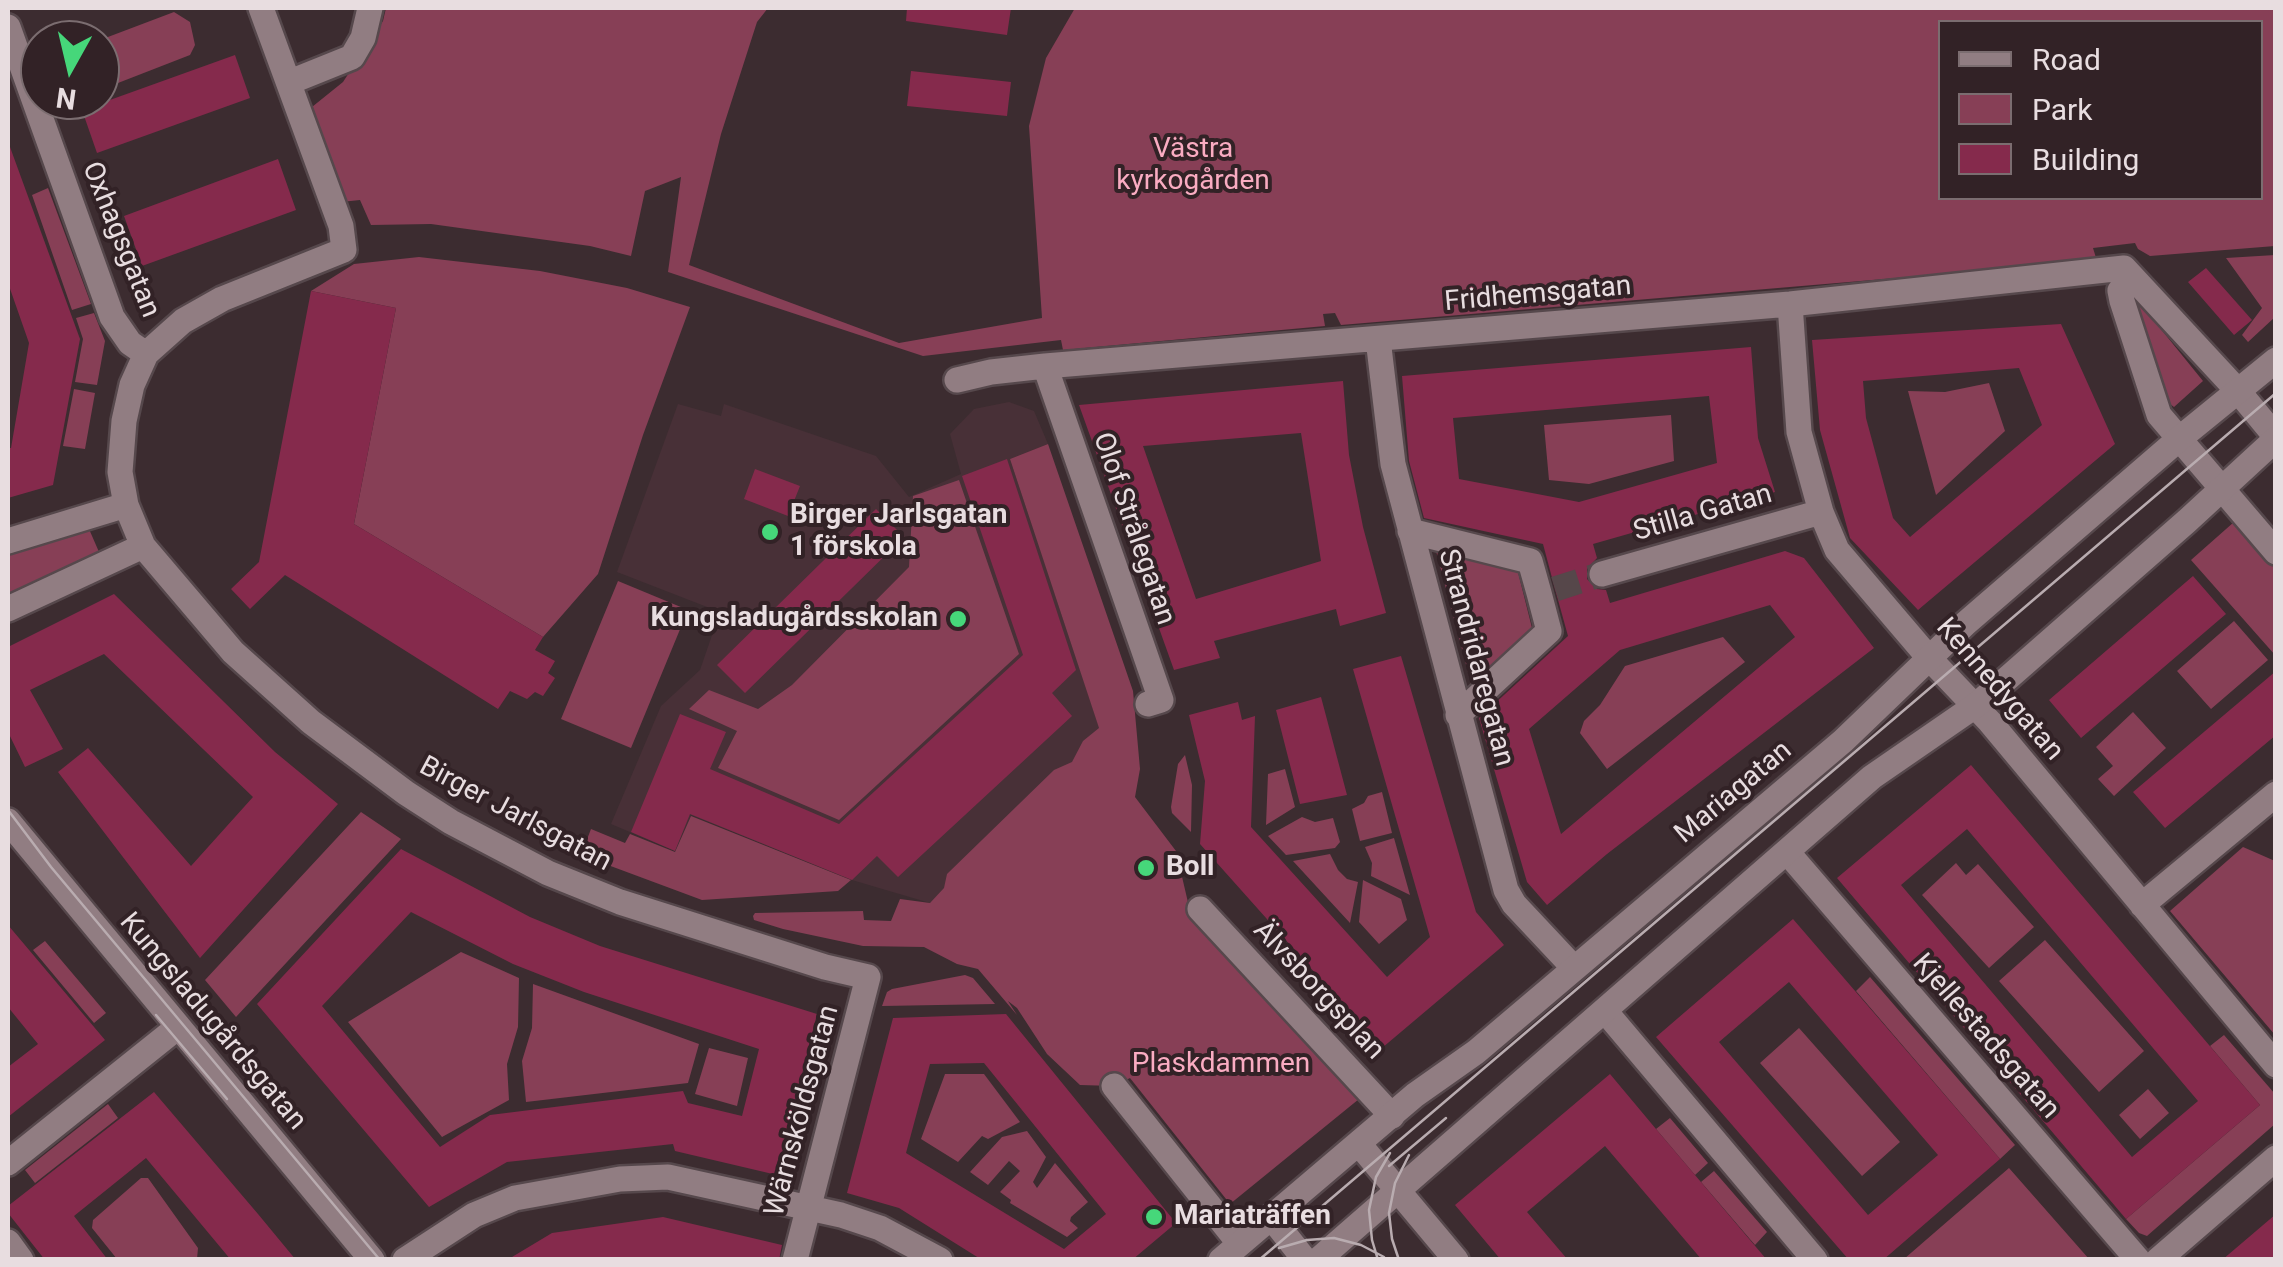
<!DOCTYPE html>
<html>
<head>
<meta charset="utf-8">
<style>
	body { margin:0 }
	#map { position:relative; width:2283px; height:1267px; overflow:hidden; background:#3c2c30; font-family:Roboto,sans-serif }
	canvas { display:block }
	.frame { position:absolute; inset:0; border:10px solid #e8dde0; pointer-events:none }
	.legend { position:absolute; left:1938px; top:20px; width:325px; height:180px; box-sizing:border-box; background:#322226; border:2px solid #7b6d70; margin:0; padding:12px 18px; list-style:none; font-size:30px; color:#e8dde0 }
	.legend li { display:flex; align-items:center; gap:20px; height:50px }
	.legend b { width:50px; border:2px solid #7b6d70 }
	.north { position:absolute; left:20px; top:20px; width:100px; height:100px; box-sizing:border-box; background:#322226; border:2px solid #7b6d70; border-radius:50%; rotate:188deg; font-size:28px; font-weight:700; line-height:40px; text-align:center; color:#e8dde0 }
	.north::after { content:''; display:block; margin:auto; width:35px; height:45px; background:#46d77a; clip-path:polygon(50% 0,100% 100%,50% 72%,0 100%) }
</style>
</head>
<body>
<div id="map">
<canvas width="2283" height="1267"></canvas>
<div class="frame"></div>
<ul class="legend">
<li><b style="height:12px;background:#917d82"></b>Road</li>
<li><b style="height:28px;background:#873f56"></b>Park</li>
<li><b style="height:28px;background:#852a4c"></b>Building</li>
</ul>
<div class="north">N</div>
</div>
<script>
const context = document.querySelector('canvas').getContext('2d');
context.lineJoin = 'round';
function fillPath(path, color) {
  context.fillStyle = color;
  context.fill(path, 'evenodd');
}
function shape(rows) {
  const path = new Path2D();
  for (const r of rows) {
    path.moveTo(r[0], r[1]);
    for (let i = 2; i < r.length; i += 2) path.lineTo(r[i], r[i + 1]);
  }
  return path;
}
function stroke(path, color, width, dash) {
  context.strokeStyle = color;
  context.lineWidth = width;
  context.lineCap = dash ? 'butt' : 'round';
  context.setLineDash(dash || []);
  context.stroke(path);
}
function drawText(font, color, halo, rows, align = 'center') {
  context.font = font + ' Roboto,sans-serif';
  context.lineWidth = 8;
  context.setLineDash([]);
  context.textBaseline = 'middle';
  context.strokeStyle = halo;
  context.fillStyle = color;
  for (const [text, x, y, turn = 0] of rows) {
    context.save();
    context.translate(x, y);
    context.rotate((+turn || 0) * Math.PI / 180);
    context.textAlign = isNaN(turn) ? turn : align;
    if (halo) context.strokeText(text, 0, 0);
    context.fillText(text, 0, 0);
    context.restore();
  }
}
const built = shape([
	[1009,402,1034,411,1048,444,1010,459,1106,748,930,903,852,880,691,815,675,851,611,824,661,706,700,670,720,612,617,572,678,404,721,416,724,404,876,456,909,497,961,474,950,434,974,409]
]);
const green = shape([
	[386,8,768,8,757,22,721,134,689,265,899,343,1042,318,1029,126,1046,58,1075,8,2275,8,2275,246,2150,256,2138,249,2135,243,2093,248,2097,261,1341,325,1335,313,1323,314,1325,326,1063,350,1061,340,923,356,668,272,681,177,645,191,631,256,590,246,431,224,371,225,360,200,341,202,307,111,343,82,383,21],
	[1940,22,2260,22,2260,198,1940,198],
	[174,12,190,22,195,45,190,55,118,83,105,80,100,71,100,40],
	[48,188,91,304,72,310,32,195],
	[2275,255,2275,317,2248,342,2242,335,2262,308,2226,258],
	[419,257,540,271,627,288,690,307,643,435,598,574,543,637,354,524,396,308,311,291,354,264],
	[2137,304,2143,307,2203,381,2174,407,2170,404,2132,316,2133,306],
	[94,313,105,341,97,385,75,382,83,339,76,318],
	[1989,383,2005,431,1936,495,1908,391,1945,392],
	[74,389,95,393,85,449,63,446],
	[1671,415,1674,461,1589,484,1549,480,1544,425],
	[1048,444,1133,691,1140,769,1135,797,1176,851,1190,911,1359,1099,1230,1204,1130,1078,1114,1086,1080,1085,1047,1054,1017,1008,1008,1001,1017,1015,978,969,957,964,924,947,863,946,783,929,754,920,753,916,755,913,863,911,864,920,891,921,900,899,930,903,944,888,947,874,1054,770,1072,762,1083,741,1099,728,1010,459],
	[959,480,1019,654,839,820,718,768,737,731,689,709,709,690,758,709,792,685,909,567,913,496],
	[2234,522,2275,567,2275,655,2191,560],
	[89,529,99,552,8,595,8,554],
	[1435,547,1517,568,1532,628,1472,687],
	[618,581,688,610,631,748,561,719],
	[2234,621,2268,660,2211,709,2177,671],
	[1723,637,1745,662,1607,769,1580,733,1584,721,1600,705,1625,666],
	[2133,712,2166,748,2114,796,2098,779,2113,766,2096,747],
	[1185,755,1192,785,1191,832,1172,813,1171,807,1178,764],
	[1285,769,1295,807,1266,825,1268,774],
	[1382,792,1392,833,1360,841,1352,809,1364,803,1368,796],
	[361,812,401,839,236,1017,205,980],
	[691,816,851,880,838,891,702,900,581,855,591,829,625,843,630,834,675,852],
	[1302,817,1315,822,1333,818,1340,842,1335,848,1286,855,1268,836],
	[1394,838,1410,895,1371,876,1372,863,1365,847],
	[2243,847,2275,861,2275,1035,2170,911],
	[1330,854,1338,870,1347,879,1358,882,1350,923,1293,861],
	[1956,863,1966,875,1978,864,2034,927,1989,968,1922,895],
	[1363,880,1401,899,1407,920,1379,944,1359,922],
	[2045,940,2144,1051,2099,1092,1999,981],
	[45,941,106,1013,94,1023,33,950],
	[461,952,519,978,518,1027,507,1064,509,1100,442,1137,348,1022],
	[965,975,973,978,995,1004,882,1006,887,992,892,989],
	[1870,977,2015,1145,2000,1159,1856,991],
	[533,984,699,1044,688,1083,526,1102,522,1061,532,1028],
	[1799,1028,1900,1142,1862,1176,1760,1063],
	[2224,1035,2275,1094,2275,1124,2147,1236,2139,1233,2126,1219,2260,1105,2210,1046],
	[709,1048,748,1058,737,1106,695,1094],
	[945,1074,984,1074,1020,1122,988,1139,982,1136,958,1162,921,1139],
	[2148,1089,2169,1113,2140,1139,2119,1115],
	[108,1104,118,1118,35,1183,25,1170],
	[1670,1118,1708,1163,1695,1175,1656,1129],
	[1027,1131,1046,1157,1033,1182,1037,1188,1055,1163,1088,1202,1071,1217,1070,1221,1078,1228,1067,1237,1010,1203,1011,1200,1000,1192,1020,1171,1009,1161,988,1185,970,1172,1002,1137],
	[2009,1168,2089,1259,1904,1259],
	[1714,1171,1767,1232,1755,1245,1701,1182],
	[141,1178,148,1178,198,1248,197,1259,117,1259,92,1228,93,1220]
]);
const building = shape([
	[907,8,1011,8,1007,35,906,21],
	[235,55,250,98,97,153,82,110],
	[911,71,1011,82,1007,116,907,106],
	[8,147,10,147,80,339,53,485,8,498,8,448,11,448,29,343,8,283],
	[278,159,296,210,142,266,124,216],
	[2206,268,2252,320,2234,335,2188,282],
	[311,291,396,308,354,524,543,637,535,650,555,661,548,673,555,678,543,696,535,692,527,699,510,691,498,709,285,575,250,609,231,589,259,562],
	[2061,324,2115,444,1918,610,1850,538,1820,430,1812,340],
	[2019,368,2042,425,1910,537,1893,518,1866,418,1863,381],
	[1751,347,1758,438,1775,492,1593,544,1597,558,1587,569,1587,579,1597,589,1606,590,1610,603,1785,551,1804,558,1874,648,1607,854,1547,905,1527,882,1479,718,1568,636,1555,589,1543,544,1424,518,1409,461,1402,376],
	[1709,396,1717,463,1579,502,1459,479,1453,418],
	[1770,605,1795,637,1561,834,1529,729,1620,650],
	[1343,381,1349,455,1363,527,1386,613,1340,626,1336,609,1214,641,1220,658,1174,670,1079,405],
	[1301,433,1321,561,1196,599,1143,446],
	[1007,459,1076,670,1052,693,1072,716,898,877,877,856,852,880,690,814,675,851,631,832,680,714,726,732,710,769,839,824,1023,655,962,476],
	[755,469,800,486,788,516,744,499],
	[876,509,904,537,745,693,717,665],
	[2193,576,2226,614,2081,738,2049,700],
	[114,594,275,752,338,804,200,958,58,772,88,748,191,866,253,797,104,654,30,690,63,749,25,767,8,732,8,647],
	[1401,656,1476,912,1504,945,1382,1048,1200,844,1205,781,1189,715,1238,702,1242,720,1255,716,1251,827,1387,977,1430,937,1353,669],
	[2276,671,2276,735,2165,828,2133,792],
	[1321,697,1347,795,1300,804,1276,710],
	[1971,765,2260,1105,2126,1219,1837,878],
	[1967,829,2198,1101,2132,1157,1901,885],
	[401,849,530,917,600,946,817,1014,777,1175,675,1151,673,1144,507,1162,429,1207,257,1004],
	[411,912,513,964,584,992,759,1049,742,1116,688,1103,683,1091,490,1115,440,1147,322,1006],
	[1793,919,2000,1159,1883,1260,1849,1260,1656,1037],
	[1789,982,1938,1155,1868,1215,1719,1042],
	[8,925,105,1040,8,1117,8,1067,38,1044,8,1007],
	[1006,1014,1176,1223,1132,1260,982,1260,899,1208,847,1193,893,1018],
	[984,1063,1106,1214,1064,1249,906,1153,930,1064],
	[1610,1074,1656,1129,1767,1260,1702,1260,1605,1146,1527,1212,1568,1260,1501,1260,1455,1205],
	[154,1092,258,1214,296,1260,231,1260,146,1158,74,1216,108,1260,45,1260,8,1213,8,1206],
	[2276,1214,2276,1260,2222,1260],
	[663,1217,782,1245,779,1260,507,1260,552,1233]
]);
const minorTunnel = shape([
	[1555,589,1602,574]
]);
const minor = shape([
	[261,8,341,226,344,250,222,299,183,321,146,354,132,385,124,421,120,472,126,505,143,546,233,652,311,722,406,793,451,822,548,873,620,902,825,967,868,977,795,1260],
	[8,27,112,317,130,343,146,354],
	[290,82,352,57,363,38,370,8],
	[2134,281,2120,291,2122,301,2159,415,2276,552],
	[1790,304,1799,432,1821,512,1837,550,1929,658,1990,722,2276,1065],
	[1378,339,1393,464,1506,890,1514,904,1574,968],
	[1045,366,1161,700,1148,704],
	[957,380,991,372,1045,366,1790,304,2124,268,2238,391,2276,437],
	[1410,531,1530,561,1539,593,1549,631,1458,715],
	[8,541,126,505],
	[1602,574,1821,512],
	[8,609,143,546],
	[1788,853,2138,1260],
	[2142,905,2276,794],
	[1200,909,1392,1116],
	[1605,1011,1815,1260],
	[1114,1086,1239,1243],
	[8,1163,178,1027],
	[8,1242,21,1260],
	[405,1260,474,1215,515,1198,620,1179,668,1177,841,1215,880,1228,940,1260],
	[2158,1260,2276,1158]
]);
const tertiary = shape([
	[8,821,372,1260],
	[1359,1144,1456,1260],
	[1271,1217,1305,1260],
	[1221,1260,1415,1095,1476,1052,1843,741,1966,623,2179,439,2276,360],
	[1318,1260,1872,777,1975,706,2009,677,2187,521,2276,439]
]);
const tram = shape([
	[8,810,51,867,380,1260],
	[156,1015,227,1099],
	[1389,1166,1446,1118],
	[1279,1248,1307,1240,1334,1238,1361,1245,1384,1257],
	[1259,1260,2276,393],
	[1303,1260,1340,1260],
	[1378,1260,1372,1240,1369,1210,1376,1177,1390,1153],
	[1399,1260,1392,1239,1389,1213,1395,1183,1409,1155]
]);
const markers = [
	[770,532,10,"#46d77a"],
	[958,619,10,"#46d77a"],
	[1146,868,10,"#46d77a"],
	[1154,1217,10,"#46d77a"]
];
const parkNames = [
	["Västra",1193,150],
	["kyrkogården",1193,182],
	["Plaskdammen",1221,1065]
];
const streetNames = [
	["Oxhagsgatan",120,240,68],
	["Fridhemsgatan",1538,295,-5],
	["Stilla Gatan",1703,514,-16],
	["Olof Strålegatan",1133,529,71],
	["Strandridaregatan",1475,658,75],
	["Kennedygatan",1999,690,49],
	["Mariagatan",1734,793,-40],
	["Birger Jarlsgatan",515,815,28],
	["Älvsborgsplan",1318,991,47],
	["Kungsladugårdsgatan",212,1022,50],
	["Kjellestadsgatan",1985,1037,49],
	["Wärnsköldsgatan",803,1111,-75]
];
const poiNames = [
	["Birger Jarlsgatan",790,516],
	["1 förskola",790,548],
	["Kungsladugårdsskolan",938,619,"right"],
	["Boll",1166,868],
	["Mariaträffen",1174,1217]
];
fillPath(built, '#483037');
fillPath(green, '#873f56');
fillPath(building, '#852a4c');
stroke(minorTunnel, '#56474a', 25, [25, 12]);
stroke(minor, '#56484c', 30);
stroke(tertiary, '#56484c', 30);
stroke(minor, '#917d82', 25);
stroke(tertiary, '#917d82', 25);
stroke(tram, '#b9acb0', 2.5);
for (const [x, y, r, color] of markers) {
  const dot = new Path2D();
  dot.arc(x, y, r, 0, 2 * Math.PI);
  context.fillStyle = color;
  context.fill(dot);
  stroke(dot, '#322226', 4);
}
drawText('28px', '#faacc2', '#322226', parkNames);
drawText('28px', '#e8dde0', '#322226', streetNames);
drawText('bold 28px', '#e8dde0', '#322226', poiNames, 'left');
</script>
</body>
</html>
